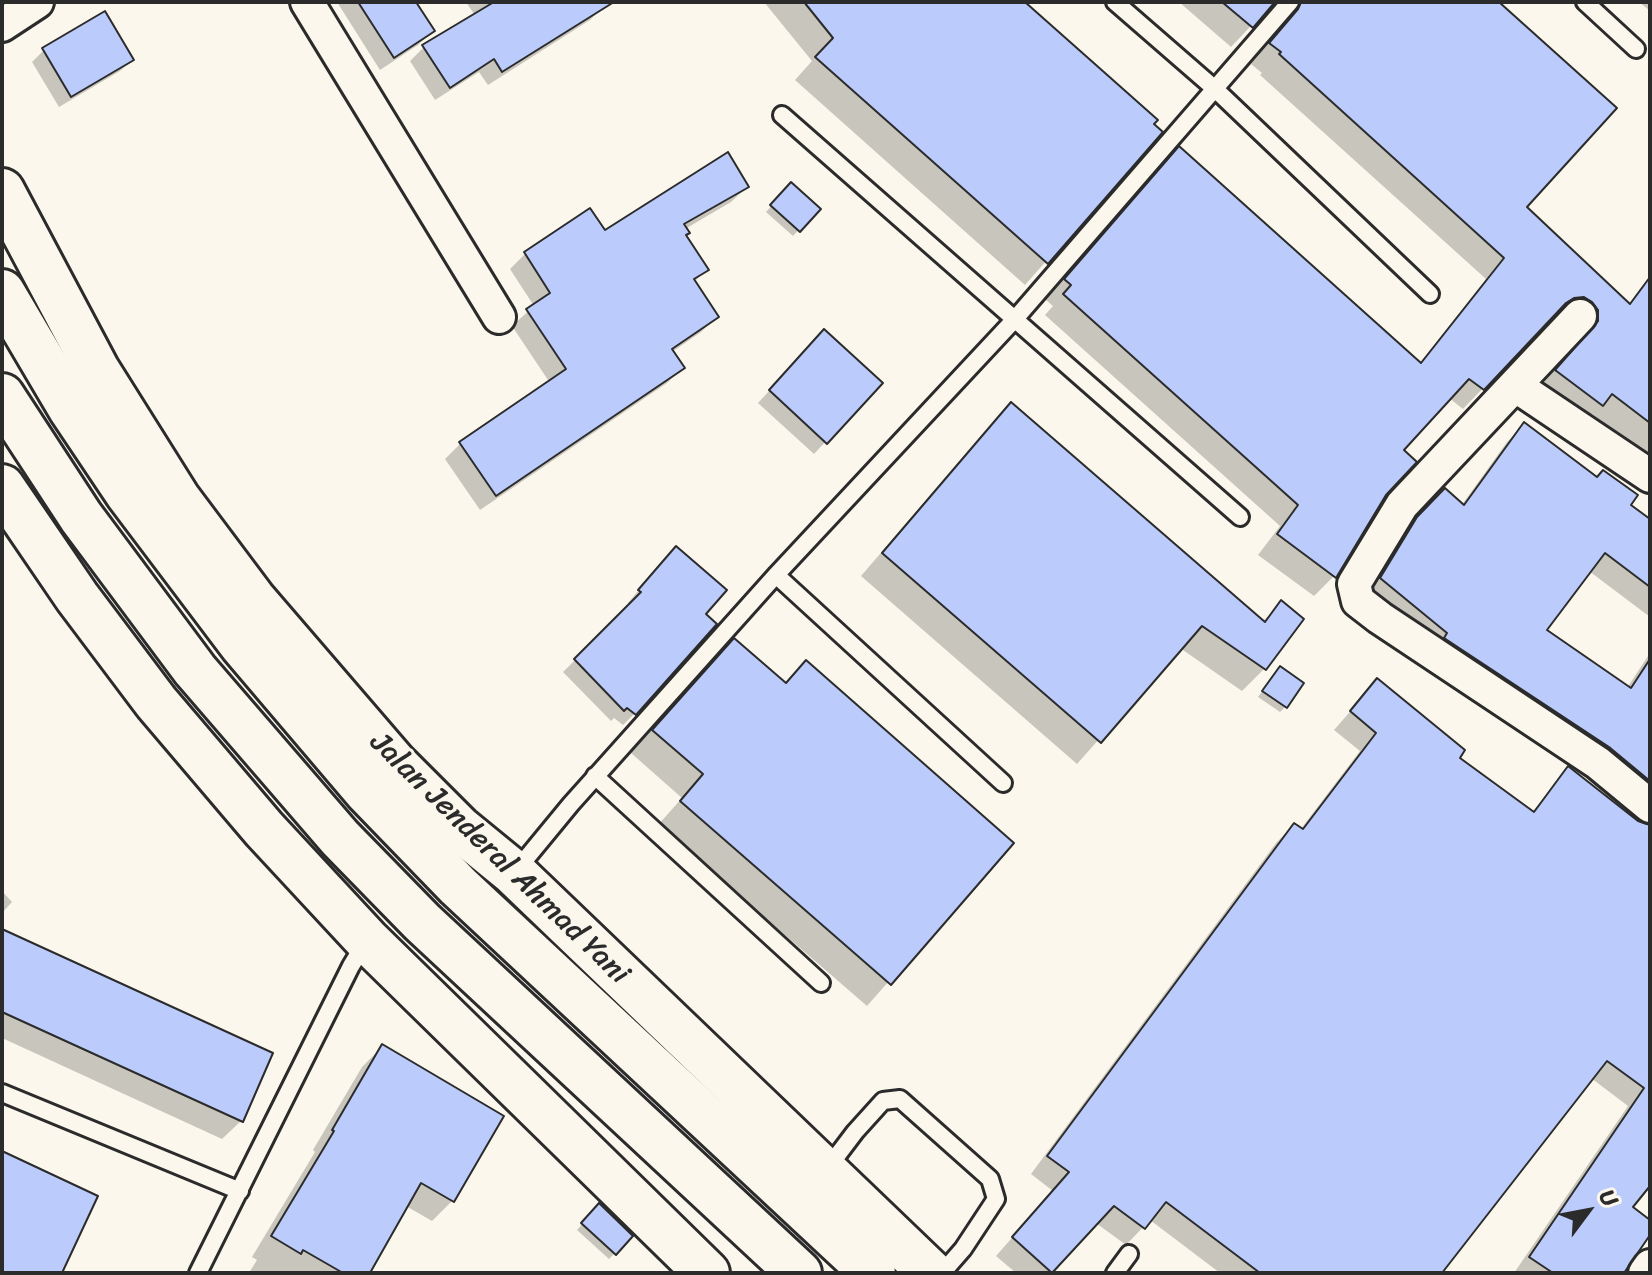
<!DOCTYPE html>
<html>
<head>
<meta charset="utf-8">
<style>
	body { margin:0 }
	#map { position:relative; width:1652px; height:1275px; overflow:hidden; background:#fbf7ec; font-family:Sriracha,sans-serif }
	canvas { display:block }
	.frame { position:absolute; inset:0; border:4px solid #2b2b2b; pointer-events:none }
	.north { position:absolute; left:1548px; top:1171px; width:80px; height:80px; -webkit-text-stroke:6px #fbf7ec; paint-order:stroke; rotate:58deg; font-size:22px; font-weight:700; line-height:32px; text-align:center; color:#2b2b2b }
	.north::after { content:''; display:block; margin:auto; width:28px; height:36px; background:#2b2b2b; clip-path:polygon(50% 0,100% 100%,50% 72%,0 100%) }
</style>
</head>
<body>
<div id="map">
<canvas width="1652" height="1275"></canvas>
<div class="frame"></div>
<div class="north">U</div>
</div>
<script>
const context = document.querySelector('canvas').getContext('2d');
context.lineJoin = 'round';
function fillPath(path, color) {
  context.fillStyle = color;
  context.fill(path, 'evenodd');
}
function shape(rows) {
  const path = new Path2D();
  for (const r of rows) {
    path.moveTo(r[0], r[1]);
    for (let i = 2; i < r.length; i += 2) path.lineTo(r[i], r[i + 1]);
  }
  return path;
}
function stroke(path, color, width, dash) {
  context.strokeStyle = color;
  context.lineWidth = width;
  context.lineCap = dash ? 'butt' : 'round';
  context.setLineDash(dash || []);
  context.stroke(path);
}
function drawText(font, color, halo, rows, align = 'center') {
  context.font = font + ' Sriracha,sans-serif';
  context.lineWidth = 6;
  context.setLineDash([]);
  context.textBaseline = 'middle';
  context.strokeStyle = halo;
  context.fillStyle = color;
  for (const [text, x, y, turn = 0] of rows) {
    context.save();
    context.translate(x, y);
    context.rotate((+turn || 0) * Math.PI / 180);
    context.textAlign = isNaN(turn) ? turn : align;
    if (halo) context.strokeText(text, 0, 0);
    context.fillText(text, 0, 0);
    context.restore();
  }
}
const shadow = shape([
	[337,2,414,2,432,31,418,45,380,70],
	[466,2,601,2,604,6,590,20,488,85,479,72,435,100,410,61,424,47,474,14],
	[764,2,1022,2,1160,132,1025,285,795,80,812,61],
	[1179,2,1496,2,1524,208,1628,306,1650,306,1650,456,1592,414,1581,425,1536,391,1579,343,1579,330,1563,317,1552,317,1463,409,1449,398,1401,450,1384,494,1334,576,1314,596,1258,555,1280,526,1045,315,1053,306,1046,300,1160,169,1419,364,1486,279,1260,75,1262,73,1251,64,1279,31,1281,20,1278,14,1270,10,1264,12,1231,47],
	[1639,2,1650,2,1650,11],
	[44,50,132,60,120,71,59,107,32,62],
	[791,184,818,209,793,236,766,212],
	[747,187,731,202,685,229,684,235,706,270,694,282,716,317,701,332,672,352,682,368,667,383,480,510,445,459,460,444,550,383,512,326,534,306,510,269,525,254,605,233],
	[813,343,880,383,814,454,758,403],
	[1012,404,1262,622,1282,603,1264,669,1242,691,1180,648,1077,764,861,576,990,426],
	[1524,425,1650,522,1650,617,1589,571,1544,630,1627,688,1650,653,1650,816,1364,596,1400,536,1427,508,1461,506,1507,442],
	[664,560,703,615,634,714,623,725,614,718,611,721,563,672,631,605,628,603],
	[806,663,1011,843,867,1006,658,825,682,798,631,753,711,664,784,684],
	[1275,674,1285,707,1280,712,1258,697],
	[1377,681,1457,758,1532,812,1569,769,1638,823,1650,827,1650,1182,1630,1208,1650,1224,1621,1273,1514,1273,1628,1106,1591,1078,1440,1273,1220,1273,1150,1220,1126,1245,1096,1223,1052,1273,1016,1273,996,1256,1053,1191,1031,1174,1276,843,1294,825,1300,830,1360,751,1334,730],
	[2,891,12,902,2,913],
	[2,931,241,1121,222,1139,2,1038],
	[382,1047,452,1201,432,1221,406,1206,368,1273,249,1273,257,1260,252,1257,315,1152,313,1150,362,1067],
	[599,1205,631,1236,609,1259,577,1230]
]);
const building = shape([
	[358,2,416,2,435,31,394,58,358,2],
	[494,2,614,2,502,72,494,59,450,88,422,45,494,2],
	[804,2,1025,2,1158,120,1154,124,1163,132,1048,264,815,57,833,38,804,2],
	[1222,2,1275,2,1253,28,1222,2],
	[1301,2,1499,2,1617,108,1527,207,1630,304,1650,277,1650,423,1612,394,1603,406,1555,370,1598,321,1598,310,1592,302,1584,297,1574,298,1566,303,1484,390,1469,379,1404,450,1417,462,1386,495,1336,578,1277,534,1298,505,1063,294,1071,285,1064,279,1179,146,1421,363,1504,258,1279,54,1281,52,1269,43,1298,9,1301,2],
	[105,11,134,60,71,97,42,48,105,11],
	[728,152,749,187,684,224,690,233,686,235,709,270,694,279,719,317,672,349,685,368,496,496,459,442,566,369,526,309,550,293,524,252,590,208,605,230,728,152],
	[791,182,821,209,800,232,770,205,791,182],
	[824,329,883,383,827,444,769,390,824,329],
	[1011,402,1265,622,1281,600,1304,619,1266,670,1202,626,1101,743,882,553,1011,402],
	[1524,422,1597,477,1603,470,1638,495,1631,505,1650,519,1650,587,1605,553,1547,630,1631,688,1650,659,1650,781,1609,747,1444,638,1447,633,1380,578,1417,517,1445,488,1464,505,1524,422],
	[676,546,727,590,706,614,717,624,636,715,627,708,624,711,574,659,641,592,638,590,676,546],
	[734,638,786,683,806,660,1014,843,891,985,680,801,703,774,652,730,734,638],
	[1280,666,1304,683,1287,708,1262,691,1280,666],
	[1377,678,1465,750,1460,758,1534,812,1568,766,1638,821,1650,825,1650,1186,1633,1207,1650,1220,1650,1235,1624,1273,1553,1273,1529,1257,1644,1088,1607,1061,1442,1273,1260,1273,1166,1202,1145,1229,1114,1206,1052,1273,1012,1237,1069,1172,1047,1156,1294,823,1303,829,1376,733,1350,711,1377,678],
	[2,929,273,1053,243,1122,2,1012,2,929],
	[382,1044,504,1116,454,1202,421,1183,370,1273,343,1273,303,1250,301,1254,271,1236,334,1131,332,1130,382,1044],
	[2,1151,98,1196,62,1273,2,1273,2,1151],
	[599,1203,633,1236,616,1255,581,1223,599,1203]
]);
const lane = shape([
	[1115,2,1214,88,1430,294],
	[1585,2,1636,49],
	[782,115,1240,517],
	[776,575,1003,783],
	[595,776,821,983],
	[515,872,571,804,776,575,1015,319,1290,2],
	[2,1093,240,1191],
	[827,1169,855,1132,883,1101,900,1099,990,1179,996,1199,963,1249,942,1273],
	[198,1273,351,966,365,943],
	[1115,1273,1129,1254]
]);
const street = shape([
	[307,2,499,317],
	[2,25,37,2],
	[1580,316,1402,505,1354,584,1358,601,1380,618,1598,763,1650,806],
	[1516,386,1650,476],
	[1645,1273,1650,1266]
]);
const secondary = shape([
	[2,191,97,370,178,499,253,599,395,764,459,828,514,873,931,1273],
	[2,487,77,597,156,702,264,829,367,940,707,1273]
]);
const highway = shape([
	[2,292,71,409,128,494,242,645,367,792,458,886,873,1273],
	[2,396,81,517,195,670,340,838,422,922,799,1273]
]);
const streetNames = [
	["Jalan Jenderal Ahmad Yani",499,859,44]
];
fillPath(shadow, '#0003');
fillPath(building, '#bbcbfb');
stroke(building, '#2b2b2b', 2);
stroke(lane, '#2b2b2b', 22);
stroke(street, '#2b2b2b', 38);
stroke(secondary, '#2b2b2b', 50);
stroke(highway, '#2b2b2b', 50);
stroke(lane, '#fbf7ec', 16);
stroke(street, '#fbf7ec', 32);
stroke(secondary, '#fbf7ec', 44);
stroke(highway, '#fbf7ec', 44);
drawText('30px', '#2b2b2b', '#fbf7ec', streetNames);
</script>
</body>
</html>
